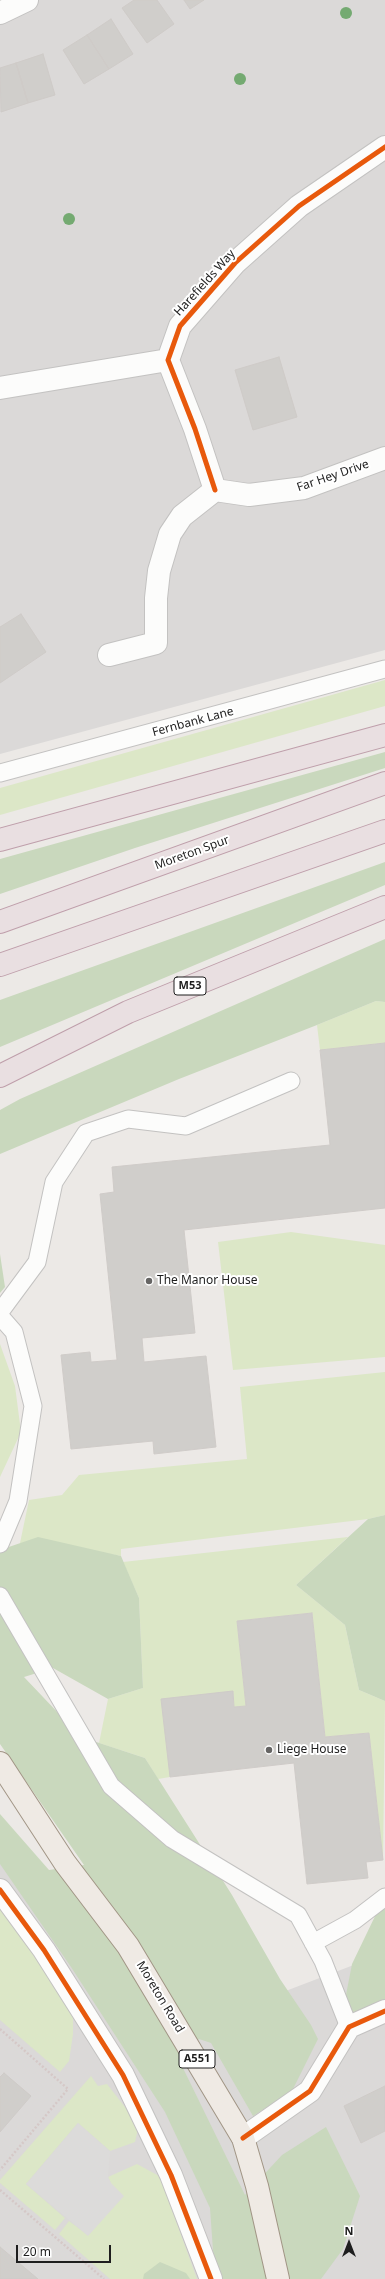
<!DOCTYPE html>
<html>
<head>
<meta charset="utf-8">
<style>
	body { margin:0 }
	#map { position:relative; width:385px; height:2279px; overflow:hidden; background:#ece9e6; font-family:"Noto Sans",sans-serif }
	canvas { display:block }
	.north { position:absolute; left:329px; top:2223px; width:40px; height:40px; -webkit-text-stroke:3px #fff; paint-order:stroke; rotate:0deg; font-size:11px; font-weight:700; line-height:16px; text-align:center; color:#1e1e1e }
	.north::after { content:''; display:block; margin:auto; width:14px; height:18px; background:#1e1e1e; clip-path:polygon(50% 0,100% 100%,50% 72%,0 100%) }
	.scale { position:absolute; left:16px; top:2245px; width:95px; height:18px; box-sizing:border-box; border:2px solid #1e1e1e; border-top:0; padding-left:5px; font-size:12px; line-height:14px; white-space:nowrap; color:#1e1e1e; -webkit-text-stroke:3px #fff; paint-order:stroke }
</style>
</head>
<body>
<div id="map">
<canvas width="385" height="2279"></canvas>
<div class="north">N</div>
<div class="scale">20 m</div>
</div>
<script>
const context = document.querySelector('canvas').getContext('2d');
context.lineJoin = 'round';
function fillPath(path, color) {
  context.fillStyle = color;
  context.fill(path, 'evenodd');
}
function shape(rows) {
  const path = new Path2D();
  for (const r of rows) {
    path.moveTo(r[0], r[1]);
    for (let i = 2; i < r.length; i += 2) path.lineTo(r[i], r[i + 1]);
  }
  return path;
}
function stroke(path, color, width, dash) {
  context.strokeStyle = color;
  context.lineWidth = width;
  context.lineCap = dash ? 'butt' : 'round';
  context.setLineDash(dash || []);
  context.stroke(path);
}
function drawText(font, color, halo, rows, align = 'center') {
  context.font = font + ' "Noto Sans",sans-serif';
  context.lineWidth = 4;
  context.setLineDash([]);
  context.textBaseline = 'middle';
  context.strokeStyle = halo;
  context.fillStyle = color;
  for (const [text, x, y, turn = 0] of rows) {
    context.save();
    context.translate(x, y);
    context.rotate((+turn || 0) * Math.PI / 180);
    context.textAlign = isNaN(turn) ? turn : align;
    if (halo) context.strokeText(text, 0, 0);
    context.fillText(text, 0, 0);
    context.restore();
  }
}
const residential = shape([
	[0,0,385,0,385,650,0,754],
	[0,1845,168,2036,385,1953,385,2279,0,2279]
]);
const grass = shape([
	[385,680,385,706,0,815,0,788],
	[376,1001,385,1002,385,1043,320,1050,317,1025],
	[291,1232,385,1245,385,1357,233,1370,218,1242],
	[0,1344,15,1386,21,1432,0,1477],
	[385,1372,385,1515,368,1519,121,1549,121,1556,93,1551,20,1543,29,1500,62,1495,79,1475,247,1459,240,1387],
	[348,1537,296,1585,345,1625,359,1690,385,1701,383,1860,369,1733,325,1737,312,1613,237,1621,246,1706,234,1707,233,1692,170,1777,158,1779,145,1758,99,1743,108,1699,143,1688,139,1598,123,1562],
	[0,1908,73,2010,73,2034,69,2061,60,2072,0,2020],
	[91,2076,98,2086,107,2084,128,2111,138,2129,135,2142,110,2151,78,2123,26,2184,65,2218,55,2230,0,2183,0,2180],
	[137,2164,159,2176,163,2185,197,2279,110,2279,59,2234,69,2221,88,2235,111,2183,108,2177]
]);
const forest = shape([
	[385,752,385,768,135,848,0,894,0,859],
	[385,862,385,885,0,1047,0,1000],
	[385,939,385,1002,376,1001,317,1025,179,1079,0,1154,0,1110,20,1099],
	[0,1254,5,1287,0,1293],
	[385,1515,385,1701,359,1690,345,1625,296,1585,368,1519],
	[38,1537,121,1556,139,1598,143,1688,108,1699,53,1668,24,1677,81,1737,145,1758,232,1895,280,1979,311,2025,318,2039,292,2091,253,2116,211,2043,199,2039,180,2062,245,2195,282,2155,326,2127,360,2196,343,2249,321,2279,215,2279,210,2208,165,2112,71,1967,0,1864,0,1814,49,1870,84,1865,0,1744,0,1550],
	[385,1904,385,2001,353,2017,345,2000,352,1964,378,1910],
	[160,2262,186,2273,190,2279,143,2279,144,2274]
]);
const parking = shape([
	[78,2123,110,2151,108,2177,111,2183,124,2196,88,2236,26,2184]
]);
const building = shape([
	[134,0,157,0,174,24,147,43,122,8,134,0],
	[184,0,204,0,190,9,184,0],
	[111,19,133,54,109,69,87,35,111,19],
	[87,35,109,69,84,84,63,50,87,35],
	[43,54,55,95,28,103,16,63,43,54],
	[16,63,28,103,1,112,0,68,16,63],
	[279,357,297,417,253,430,235,370,279,357],
	[21,614,46,652,0,683,0,627,21,614],
	[385,1043,385,1208,184,1230,195,1333,142,1338,144,1362,206,1356,216,1447,154,1454,153,1441,71,1449,61,1355,90,1352,91,1362,117,1360,100,1194,114,1192,112,1167,330,1145,320,1050,385,1043],
	[312,1613,325,1737,369,1733,383,1860,366,1862,368,1878,307,1884,294,1763,170,1777,161,1699,233,1691,234,1707,246,1706,237,1621,312,1613],
	[4,2073,31,2096,0,2132,0,2077,4,2073],
	[385,2086,385,2131,361,2143,344,2106,385,2086],
	[0,2247,38,2279,0,2279,0,2247]
]);
const path = shape([
	[0,2029,68,2089,0,2170],
	[0,2190,104,2279]
]);
const lane = shape([
	[0,773,385,669],
	[0,1312,37,1262,54,1182,86,1133,128,1119,186,1126,291,1081],
	[0,1316,14,1332,33,1406,18,1501,0,1544],
	[0,1596,111,1786,172,1839,298,1915,323,1961,349,2027],
	[313,1943,355,1920,385,1897]
]);
const street = shape([
	[0,13,27,0],
	[0,388,168,360],
	[215,490,195,429,168,360,180,326,235,263,299,206,385,147],
	[109,655,156,643,156,598,159,571,170,534,182,516,215,490,249,495,304,488,385,458],
	[0,1890,44,1950,123,2075,171,2175,211,2279],
	[243,2138,310,2091,349,2027,385,2011]
]);
const primary = shape([
	[0,1763,65,1863,128,1946,243,2138,257,2186,278,2279]
]);
const highway = shape([
	[0,840,385,735],
	[0,922,385,783],
	[0,965,385,831],
	[0,1076,128,1012,385,907]
]);
const cycleway = shape([
	[215,490,195,429,168,360,180,326,235,263,299,206,385,147],
	[0,1890,44,1950,123,2075,171,2175,211,2279],
	[243,2138,310,2091,349,2027,385,2011]
]);
const trees = [
	[346,13],
	[240,79],
	[69,219]
];
const markers = [
	[149,1281,4,"#666564"],
	[269,1750,4,"#666564"]
];
const shields = [
	[190,986,32],
	[197,2059,36]
];
const shieldNames = [
	["M53",190,986],
	["A551",197,2059]
];
const streetNames = [
	["Harefields Way",205,283,-48],
	["Far Hey Drive",333,476,-19],
	["Fernbank Lane",193,722,-15],
	["Moreton Spur",192,853,-20],
	["Moreton Road",160,1997,59]
];
const poiNames = [
	["The Manor House",157,1281],
	["Liege House",277,1750]
];
fillPath(residential, '#dbd9d8');
fillPath(grass, '#dce7c7');
fillPath(forest, '#c9d8bd');
fillPath(parking, '#dcdbda');
fillPath(building, '#d0cecb');
stroke(building, '#cfcbc8', 1);
stroke(lane, '#c3c2c1', 19);
stroke(street, '#c3c2c1', 24);
stroke(primary, '#a19585', 24);
stroke(highway, '#bf9fab', 24);
stroke(path, '#d5c8c7', 2.5, [2, 2]);
stroke(lane, '#fcfcfb', 17);
stroke(street, '#fcfcfb', 22);
stroke(primary, '#efeae4', 22);
stroke(highway, '#e9dfe1', 22);
stroke(cycleway, '#e8590c', 5);
context.fillStyle = '#74aa71';
for (const [x, y] of trees) {
  context.beginPath();
  context.arc(x, y, 6, 0, 2 * Math.PI);
  context.fill();
}
for (const [x, y, r, color] of markers) {
  const dot = new Path2D();
  dot.arc(x, y, r, 0, 2 * Math.PI);
  context.fillStyle = color;
  context.fill(dot);
  stroke(dot, '#fff', 1.5);
}
for (const [x, y, w] of shields) {
  const box = new Path2D();
  box.roundRect(x - w / 2, y - 9, w, 18, 3);
  context.fillStyle = '#fff';
  context.fill(box);
  stroke(box, '#1e1e1e', 1);
}
drawText('bold 11px', '#1e1e1e', null, shieldNames);
drawText('12px', '#1e1e1e', '#fff', streetNames);
drawText('12px', '#1e1e1e', '#fff', poiNames, 'left');
</script>
</body>
</html>
